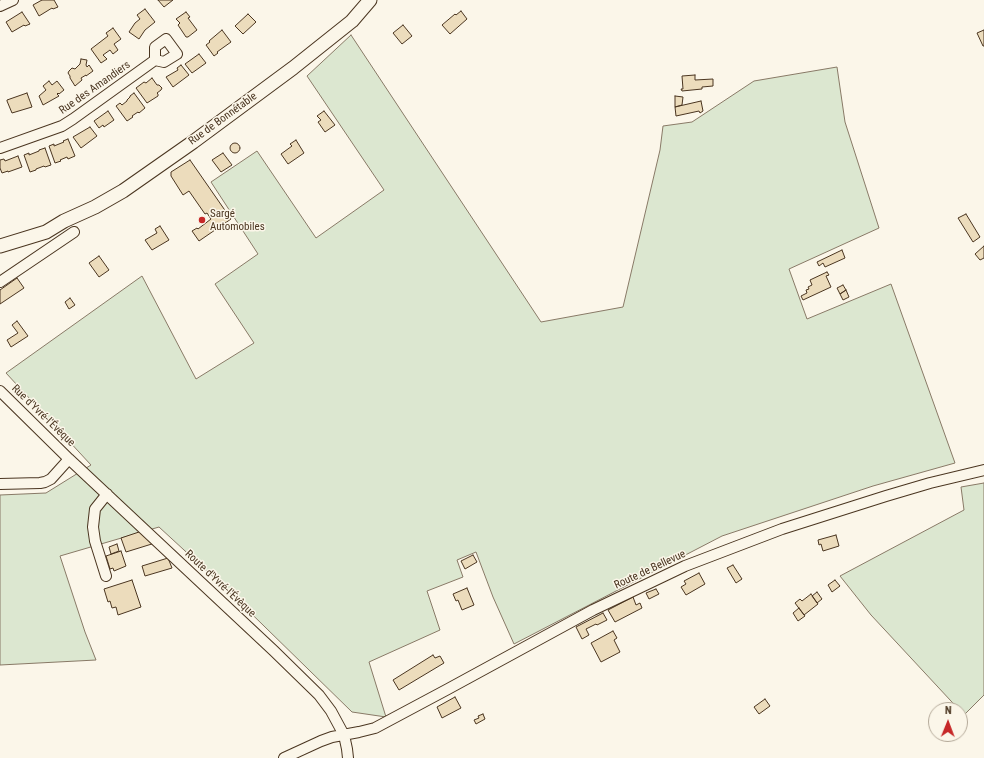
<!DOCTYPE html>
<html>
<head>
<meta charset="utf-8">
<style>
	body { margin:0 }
	#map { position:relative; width:984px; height:758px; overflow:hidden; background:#fbf6e9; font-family:"Roboto Condensed",sans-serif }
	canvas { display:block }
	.north { position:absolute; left:928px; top:702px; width:40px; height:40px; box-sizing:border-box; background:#fbf6e9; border:1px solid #b4a999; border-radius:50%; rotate:1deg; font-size:11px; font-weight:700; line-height:16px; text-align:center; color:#4a3520 }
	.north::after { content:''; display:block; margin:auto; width:14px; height:18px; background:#c62828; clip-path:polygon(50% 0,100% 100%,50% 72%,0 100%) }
</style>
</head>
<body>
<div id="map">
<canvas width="984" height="758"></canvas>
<div class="north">N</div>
</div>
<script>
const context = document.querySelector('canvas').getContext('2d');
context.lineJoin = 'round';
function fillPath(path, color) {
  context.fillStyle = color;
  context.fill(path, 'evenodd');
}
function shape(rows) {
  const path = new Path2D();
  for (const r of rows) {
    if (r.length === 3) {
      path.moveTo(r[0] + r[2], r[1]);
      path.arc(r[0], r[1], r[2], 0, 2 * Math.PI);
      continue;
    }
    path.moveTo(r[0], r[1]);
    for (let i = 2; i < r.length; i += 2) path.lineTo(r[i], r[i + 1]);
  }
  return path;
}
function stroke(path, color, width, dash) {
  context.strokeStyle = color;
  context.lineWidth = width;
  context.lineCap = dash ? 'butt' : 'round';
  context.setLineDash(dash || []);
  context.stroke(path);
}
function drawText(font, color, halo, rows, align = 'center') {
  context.font = font + ' "Roboto Condensed",sans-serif';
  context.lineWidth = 3;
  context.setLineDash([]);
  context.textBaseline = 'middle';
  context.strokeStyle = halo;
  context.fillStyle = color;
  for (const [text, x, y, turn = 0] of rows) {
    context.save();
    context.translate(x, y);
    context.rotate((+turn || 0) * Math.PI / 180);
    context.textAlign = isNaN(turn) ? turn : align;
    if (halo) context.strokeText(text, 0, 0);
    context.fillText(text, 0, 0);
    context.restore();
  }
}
const green = shape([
	[351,35,541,322,623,307,660,150,663,126,692,122,754,81,837,67,845,122,879,228,789,269,807,319,891,284,955,463,873,486,722,536,514,644,493,597,476,552,457,560,463,577,427,591,440,630,369,662,386,717,352,712,221,584,159,527,60,556,85,632,96,660,0,665,0,495,46,493,91,465,6,373,142,276,196,379,254,343,215,284,258,254,211,182,257,151,316,238,384,190,307,76,351,35],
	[984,483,984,695,964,715,871,615,840,576,964,510,961,487,984,483]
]);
const building = shape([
	[42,0,54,0,58,7,53,9,52,8,39,16,33,5,42,0],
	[158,0,173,0,164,7,158,0],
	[145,9,155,22,145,30,139,39,129,32,135,23,140,19,137,15,145,9],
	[461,11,467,19,450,34,442,25,455,14,456,15,461,11],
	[22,12,30,24,25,26,24,25,12,32,6,22,22,12],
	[186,12,190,17,188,18,197,30,188,37,186,37,178,25,180,23,176,19,186,12],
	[248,14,256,22,243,34,235,26,248,14],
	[403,25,412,36,402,44,393,33,403,25],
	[113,28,121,39,114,44,118,50,113,54,110,50,103,55,107,59,101,63,91,49,108,36,106,33,113,28],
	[222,30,231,42,217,52,218,53,214,56,206,45,210,42,209,41,222,30],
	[984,30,984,46,983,46,977,33,984,30],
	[199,54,206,63,192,73,185,64,199,54],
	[81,59,87,60,86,65,87,67,89,65,93,71,86,76,86,75,81,78,82,80,75,86,70,78,70,76,68,73,69,71,72,68,75,69,80,64,81,59],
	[181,65,189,75,173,87,166,77,178,70,177,68,181,65],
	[695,75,695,80,713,79,713,86,702,87,702,89,682,91,681,89,683,89,682,76,695,75],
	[152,78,157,85,159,85,162,88,161,90,157,93,158,94,158,96,147,103,136,88,144,82,146,83,152,78],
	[49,81,52,85,57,81,64,90,59,94,58,93,57,94,59,96,43,105,39,96,46,90,43,86,49,81],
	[27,93,32,107,12,113,7,101,7,100,27,93],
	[134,93,145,108,139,113,138,112,132,116,133,117,127,121,116,106,120,103,122,105,127,101,127,100,130,97,130,96,134,93],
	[675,96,683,97,682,105,675,107,675,96],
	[701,101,703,111,700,113,699,111,676,116,675,107,701,101],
	[108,111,114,120,104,127,103,125,99,128,94,121,108,111],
	[324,111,335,125,325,132,318,122,321,120,317,116,324,111],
	[90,127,97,136,81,148,73,137,90,127],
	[68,139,75,156,68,159,67,157,60,160,61,161,55,163,49,146,54,144,54,146,64,142,63,141,68,139],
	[296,140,304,153,288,164,281,154,292,146,290,144,296,140],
	[235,148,5],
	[45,148,51,165,45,167,44,166,36,169,36,170,30,172,24,155,29,153,29,155,39,151,39,150,45,148],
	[223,153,232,165,221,172,212,160,223,153],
	[18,156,22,167,8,172,8,171,2,173,0,168,0,160,4,159,5,161,18,156],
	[190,160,231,219,199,241,192,231,197,228,198,229,211,219,207,213,205,214,189,191,183,195,171,176,171,172,190,160],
	[966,214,980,237,973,242,958,218,966,214],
	[160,226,169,240,152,250,145,240,157,233,155,229,160,226],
	[984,246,984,258,980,260,975,254,984,246],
	[842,250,845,258,825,267,823,263,819,266,817,262,842,250],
	[99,256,109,270,99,277,89,263,99,256],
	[827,272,829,275,826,276,831,287,803,300,801,296,807,293,806,290,809,289,808,287,812,285,810,280,827,272],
	[17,278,24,288,0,304,0,290,17,278],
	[843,285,846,290,840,294,837,288,843,285],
	[846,290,849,297,843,300,840,294,846,290],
	[70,298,75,305,69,309,65,302,70,298],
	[17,321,28,336,11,347,7,340,18,333,12,325,17,321],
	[142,531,155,543,126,552,121,538,142,531],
	[836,535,839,546,823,551,821,544,819,545,818,540,836,535],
	[117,544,119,551,111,554,109,547,117,544],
	[121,551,126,566,114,571,113,568,110,569,106,556,121,551],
	[473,555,477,562,465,569,461,561,473,555],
	[168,558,172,568,145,576,142,566,168,558],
	[733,565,742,579,736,583,727,568,733,565],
	[699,573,705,584,686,595,681,587,686,584,684,581,699,573],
	[132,580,141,607,118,615,116,607,112,608,110,601,108,602,104,589,132,580],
	[835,580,840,586,832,592,828,585,835,580],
	[467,588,474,605,462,610,458,600,456,601,453,594,467,588],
	[656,589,659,594,649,599,646,593,656,589],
	[817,592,822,599,817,603,812,596,817,592],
	[811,594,818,604,804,615,795,603,800,599,802,601,811,594],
	[633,597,636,605,640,603,642,608,615,622,608,610,633,597],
	[799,608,805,616,798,621,793,613,799,608],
	[603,613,607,620,597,625,596,624,586,629,589,635,582,639,576,627,603,613],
	[613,631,617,638,614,640,620,652,601,662,591,643,613,631],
	[433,655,435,658,440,656,444,663,399,690,393,680,433,655],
	[455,697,461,708,442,718,437,707,455,697],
	[765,699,770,706,759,714,754,707,765,699],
	[483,714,485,719,476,724,474,720,479,718,478,716,483,714]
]);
const minor = shape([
	[0,6,13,0],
	[0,148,62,126,73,119,155,60,164,62,177,54,166,39,155,47,155,60],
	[0,282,74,232],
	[0,391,69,459,274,651,319,695,331,711,344,735,347,749,348,758],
	[0,484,40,483,45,482,51,479,69,459],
	[106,576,95,541,93,527,95,509,107,494],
	[284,758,321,741,332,737,359,732,375,728,448,689,593,610,685,566,782,529,886,496,930,483,984,470]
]);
const major = shape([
	[0,246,46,232,64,221,95,207,123,191,193,142,293,68,352,21,370,0]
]);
const markers = [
	[202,220,4,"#c62828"]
];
const streetNames = [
	["Rue des Amandiers",95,88,-35],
	["Rue de Bonnétable",223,119,-36],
	["Rue d'Yvré-l'Évêque",43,416,44],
	["Route de Bellevue",650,570,-25],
	["Route d'Yvré-l'Évêque",220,584,43]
];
const poiNames = [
	["Sargé",210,214],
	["Automobiles",210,227]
];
fillPath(green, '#dce7d0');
stroke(green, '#887966', 1);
fillPath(building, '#ecdcbc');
stroke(building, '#4a3520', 1);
stroke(minor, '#4a3520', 12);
stroke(major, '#4a3520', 15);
stroke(minor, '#fbf6e9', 10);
stroke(major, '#fbf6e9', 13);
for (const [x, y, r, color] of markers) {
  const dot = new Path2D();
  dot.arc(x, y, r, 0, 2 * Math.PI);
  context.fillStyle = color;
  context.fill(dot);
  stroke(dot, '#fbf6e9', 1.5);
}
drawText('11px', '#4a3520', '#fbf6e9', streetNames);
drawText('11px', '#4a3520', '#fbf6e9', poiNames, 'left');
</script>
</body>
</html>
